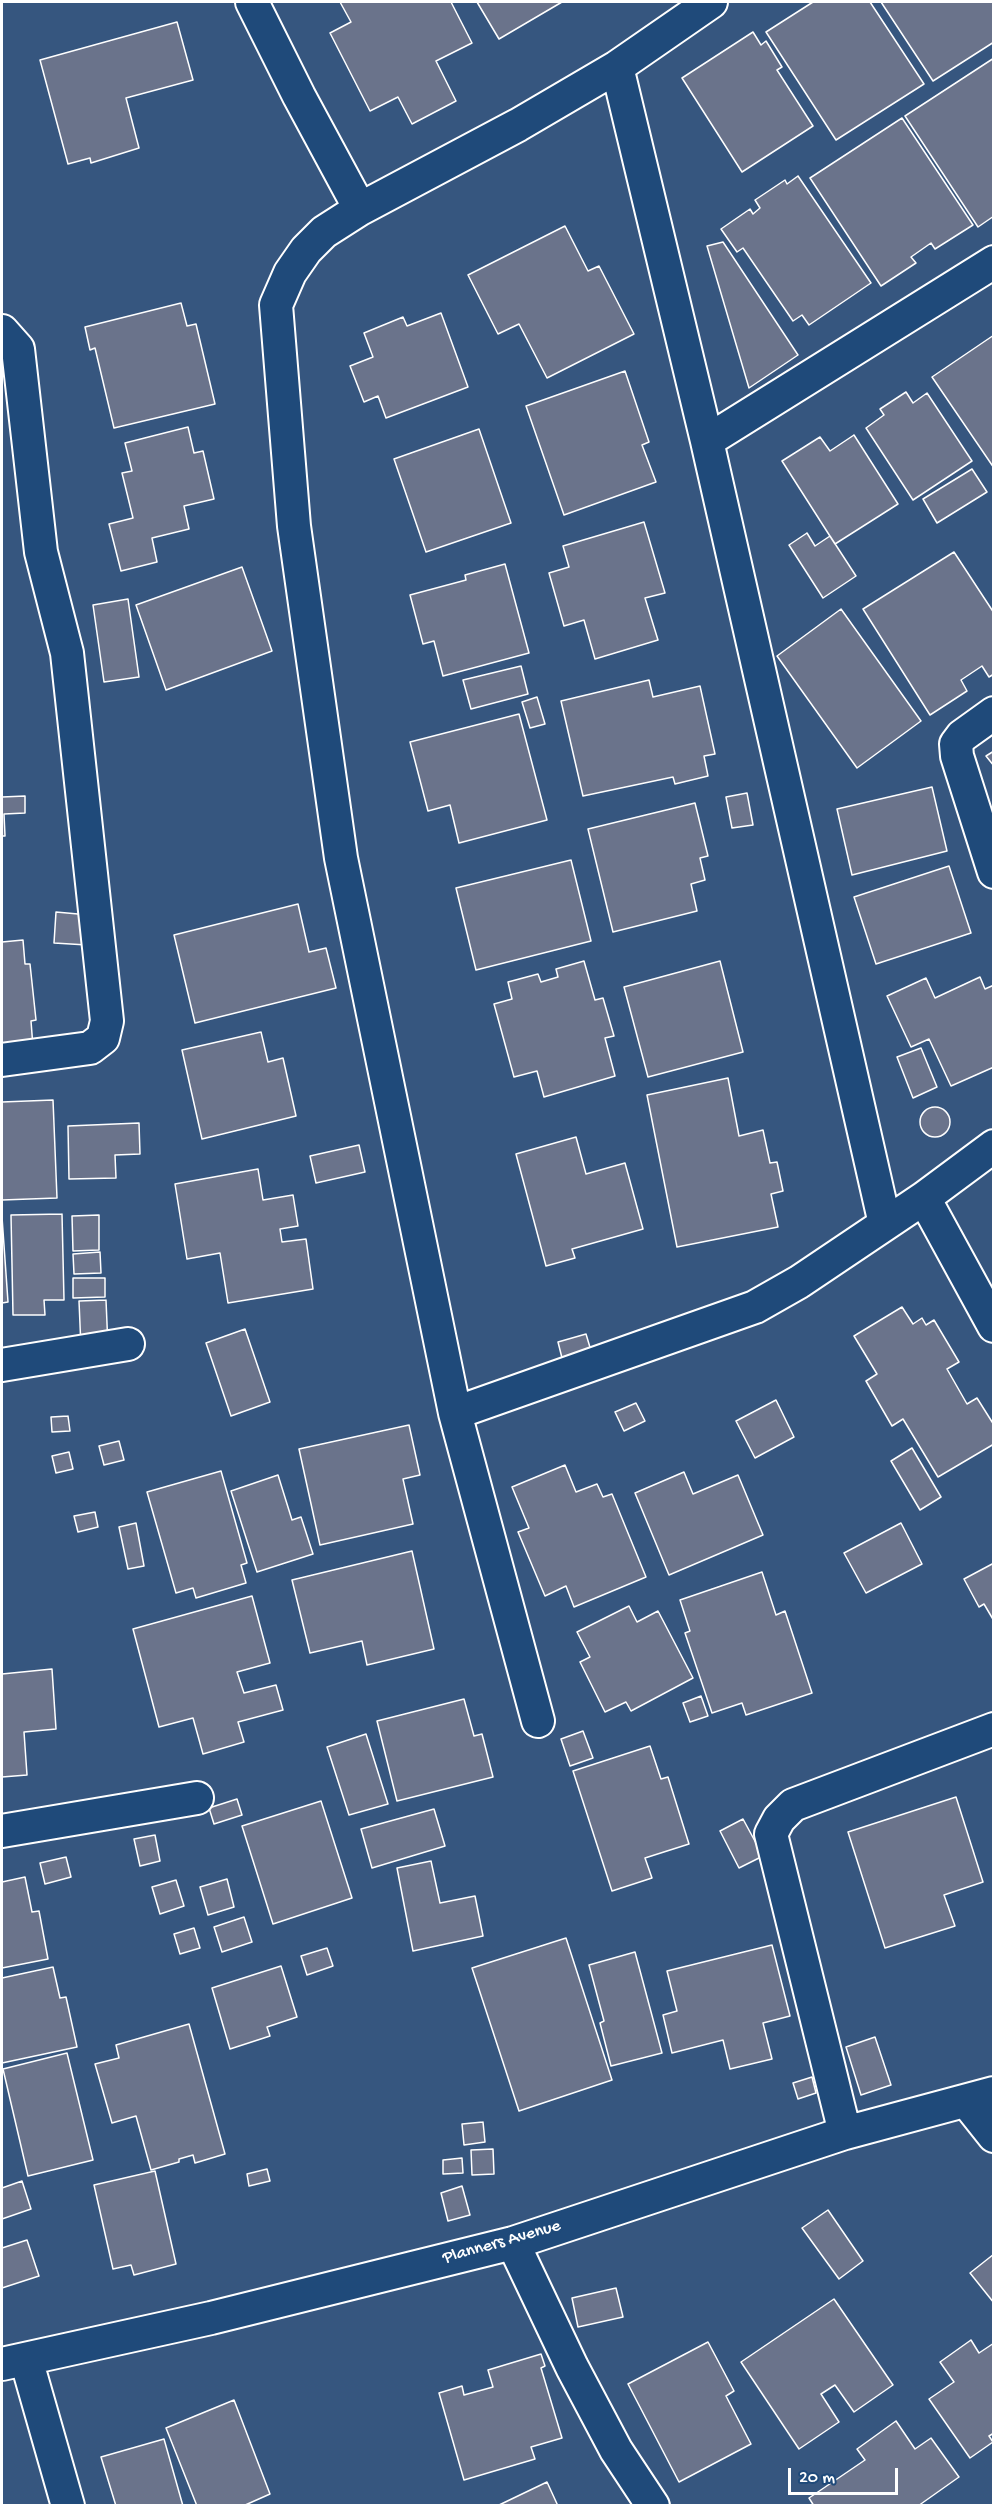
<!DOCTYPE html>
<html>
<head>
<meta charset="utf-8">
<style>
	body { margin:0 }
	#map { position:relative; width:995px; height:2507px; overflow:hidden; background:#36567f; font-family:"Gochi Hand",sans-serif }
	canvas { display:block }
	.frame { position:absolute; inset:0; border:3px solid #fff; pointer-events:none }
	.scale { position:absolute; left:788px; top:2468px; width:110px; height:27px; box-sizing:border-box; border:3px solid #fff; border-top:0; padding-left:8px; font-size:18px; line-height:21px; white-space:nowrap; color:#fff; -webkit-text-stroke:4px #1f4a7a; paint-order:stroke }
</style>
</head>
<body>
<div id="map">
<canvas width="995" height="2507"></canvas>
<div class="frame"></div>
<div class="scale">20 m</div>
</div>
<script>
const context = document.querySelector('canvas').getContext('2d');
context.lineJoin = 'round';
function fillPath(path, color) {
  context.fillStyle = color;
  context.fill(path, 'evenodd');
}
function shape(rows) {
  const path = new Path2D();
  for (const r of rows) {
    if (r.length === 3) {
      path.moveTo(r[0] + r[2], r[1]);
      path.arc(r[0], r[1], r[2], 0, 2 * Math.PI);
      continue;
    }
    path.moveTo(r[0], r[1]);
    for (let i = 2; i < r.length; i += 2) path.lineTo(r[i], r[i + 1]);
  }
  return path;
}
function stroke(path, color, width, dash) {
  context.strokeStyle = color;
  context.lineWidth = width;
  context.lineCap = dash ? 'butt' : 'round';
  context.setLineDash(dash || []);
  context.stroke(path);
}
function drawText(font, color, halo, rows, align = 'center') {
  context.font = font + ' "Gochi Hand",sans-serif';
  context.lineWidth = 5;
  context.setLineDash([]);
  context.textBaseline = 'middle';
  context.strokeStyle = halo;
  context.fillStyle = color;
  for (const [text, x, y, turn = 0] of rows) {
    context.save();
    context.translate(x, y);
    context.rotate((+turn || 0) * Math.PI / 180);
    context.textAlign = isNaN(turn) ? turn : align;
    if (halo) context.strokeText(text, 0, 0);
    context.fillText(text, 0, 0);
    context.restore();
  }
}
const building = shape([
	[340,2,451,2,472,43,436,61,456,101,412,124,398,97,370,111,330,33,351,22,340,2],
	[477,2,562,2,499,39,477,2],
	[813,2,870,2,924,84,836,140,766,32,813,2],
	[881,2,994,2,994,42,933,81,881,2],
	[177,22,193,80,126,98,139,148,91,163,90,158,68,164,40,60,177,22],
	[753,32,761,45,766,41,782,67,777,70,813,126,742,172,682,78,753,32],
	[994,58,994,216,978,227,905,116,994,58],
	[902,118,973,225,935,249,931,243,911,257,916,263,881,286,810,178,902,118],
	[798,176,871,283,809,325,802,315,793,321,743,248,737,252,721,229,750,209,753,214,760,208,755,200,785,180,787,184,798,176],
	[565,226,588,271,599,266,634,334,547,378,519,324,498,334,468,275,565,226],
	[723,242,798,355,749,388,707,246,723,242],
	[181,303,187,326,196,324,215,404,114,428,95,348,90,350,85,327,181,303],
	[441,313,468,387,386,418,378,396,364,402,350,366,373,357,364,333,403,317,407,326,441,313],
	[994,335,994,468,932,377,994,335],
	[625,371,649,442,642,445,656,482,564,515,526,406,625,371],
	[906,392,913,403,927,393,972,461,913,500,866,428,884,415,880,409,906,392],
	[188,427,194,453,203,451,214,499,184,506,189,529,152,538,157,562,121,571,109,524,133,518,122,473,132,471,125,443,188,427],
	[479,429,511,523,426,552,394,459,479,429],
	[854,435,898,504,835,544,782,461,820,437,830,451,854,435],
	[972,469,987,492,937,523,923,499,972,469],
	[644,522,665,593,645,598,658,640,595,659,584,620,564,626,549,573,569,567,563,546,644,522],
	[807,533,815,546,830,536,856,576,823,598,789,545,807,533],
	[954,552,994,613,994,674,989,677,982,666,961,680,967,691,930,715,863,609,954,552],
	[505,564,529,653,443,676,434,641,423,644,410,595,466,580,465,575,505,564],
	[242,567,272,651,166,690,136,605,242,567],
	[128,599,139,677,104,682,93,605,128,599],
	[841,609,921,721,857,768,777,656,841,609],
	[521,666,528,694,471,709,463,680,521,666],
	[649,680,653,697,700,686,715,754,704,756,708,776,675,784,673,777,583,796,561,701,649,680],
	[537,697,545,724,530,728,522,702,537,697],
	[519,714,547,820,459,843,450,805,428,811,410,742,519,714],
	[994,751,994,766,986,756,994,751],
	[932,787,947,851,852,875,837,809,932,787],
	[747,793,753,825,732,828,726,797,747,793],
	[25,796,25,813,4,814,5,836,2,836,2,797,25,796],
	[695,803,708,856,700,858,705,880,691,884,697,911,613,932,588,829,695,803],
	[571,860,591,941,476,970,456,888,571,860],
	[949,866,971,933,876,964,854,897,949,866],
	[298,904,309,952,326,948,336,988,195,1023,174,935,298,904],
	[56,912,89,915,87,945,54,943,56,912],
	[23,940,25,964,30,964,36,1020,31,1021,33,1047,2,1050,2,942,23,940],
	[584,961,595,1000,603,998,614,1036,605,1038,615,1076,544,1097,537,1071,514,1077,494,1004,512,999,508,982,538,974,541,982,558,977,556,969,584,961],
	[720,961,743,1052,648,1077,624,987,720,961],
	[980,977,985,989,994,985,994,1067,951,1086,929,1039,911,1047,887,996,926,978,935,998,980,977],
	[261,1032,268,1062,283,1058,296,1116,202,1139,182,1050,261,1032],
	[921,1048,937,1087,913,1098,897,1057,921,1048],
	[728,1078,739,1136,763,1130,770,1163,777,1162,783,1191,771,1194,778,1227,677,1247,647,1095,728,1078],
	[53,1100,57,1198,2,1200,2,1102,53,1100],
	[935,1122,15],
	[139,1123,140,1154,115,1155,116,1178,69,1179,68,1126,139,1123],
	[576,1137,586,1174,625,1163,643,1229,572,1249,575,1258,546,1266,516,1154,576,1137],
	[359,1145,365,1172,316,1183,310,1156,359,1145],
	[258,1169,263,1200,293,1195,298,1226,280,1229,282,1242,306,1239,313,1289,228,1303,220,1253,187,1259,175,1184,258,1169],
	[62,1214,64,1300,44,1300,45,1315,13,1315,11,1215,62,1214],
	[99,1215,99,1250,73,1251,72,1216,99,1215],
	[2,1217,8,1302,2,1303,2,1217],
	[100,1252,101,1273,74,1274,73,1254,100,1252],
	[73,1278,105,1278,105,1297,73,1298,73,1278],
	[106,1300,108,1347,81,1348,79,1301,106,1300],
	[902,1307,913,1324,922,1318,926,1325,934,1320,959,1362,947,1369,967,1404,977,1398,994,1425,994,1444,938,1477,903,1419,892,1426,866,1381,877,1374,854,1336,902,1307],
	[245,1329,270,1402,231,1416,206,1343,245,1329],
	[586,1334,592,1354,563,1362,558,1342,586,1334],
	[776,1400,794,1437,755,1458,736,1421,776,1400],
	[636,1403,645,1421,624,1431,615,1412,636,1403],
	[68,1416,70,1431,52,1432,51,1417,68,1416],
	[409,1425,420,1475,403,1479,413,1524,320,1545,299,1449,409,1425],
	[119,1441,124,1460,104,1465,99,1446,119,1441],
	[912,1448,941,1497,920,1510,891,1461,912,1448],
	[69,1452,73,1469,56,1473,52,1456,69,1452],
	[565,1465,576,1492,597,1484,603,1497,612,1494,646,1577,574,1607,566,1586,545,1596,518,1532,529,1528,512,1487,565,1465],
	[221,1471,247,1563,241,1565,246,1583,196,1598,193,1588,176,1593,147,1492,221,1471],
	[684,1472,693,1494,738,1475,763,1535,669,1575,635,1493,684,1472],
	[278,1475,292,1520,301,1517,313,1554,257,1572,231,1491,278,1475],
	[95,1512,98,1527,78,1532,74,1516,95,1512],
	[136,1523,144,1566,128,1569,119,1527,136,1523],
	[901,1523,922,1564,866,1593,844,1553,901,1523],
	[412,1551,434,1649,367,1665,362,1641,310,1653,292,1580,412,1551],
	[994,1563,994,1621,984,1604,979,1607,964,1579,994,1563],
	[762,1572,776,1615,785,1611,812,1693,746,1715,742,1703,712,1713,685,1633,690,1631,680,1600,762,1572],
	[252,1596,270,1663,237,1672,244,1693,276,1685,283,1710,238,1722,244,1742,203,1754,193,1718,159,1727,133,1629,252,1596],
	[629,1606,637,1622,658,1611,693,1678,631,1711,626,1702,605,1712,580,1662,590,1657,577,1632,629,1606],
	[52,1669,56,1729,24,1732,27,1775,2,1777,2,1674,52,1669],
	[701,1696,708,1716,690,1722,683,1703,701,1696],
	[464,1699,474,1736,482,1734,493,1777,397,1801,377,1721,464,1699],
	[583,1731,593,1758,570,1766,561,1739,583,1731],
	[366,1734,388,1804,349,1815,327,1747,366,1734],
	[650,1746,661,1779,668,1777,689,1844,645,1858,652,1878,612,1891,573,1771,650,1746],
	[956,1797,983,1882,944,1895,955,1926,885,1948,848,1832,956,1797],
	[237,1799,242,1815,214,1824,209,1808,237,1799],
	[321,1801,352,1898,273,1924,242,1826,321,1801],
	[434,1809,445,1846,372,1868,361,1829,434,1809],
	[743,1819,763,1856,739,1868,720,1831,743,1819],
	[155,1835,160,1861,140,1866,134,1839,155,1835],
	[66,1857,71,1877,45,1884,40,1863,66,1857],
	[431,1861,440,1903,475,1896,483,1936,413,1951,397,1868,431,1861],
	[25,1877,32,1912,39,1911,48,1959,2,1968,2,1882,25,1877],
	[227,1879,234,1907,208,1915,200,1887,227,1879],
	[176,1880,184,1906,160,1914,152,1887,176,1880],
	[244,1917,252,1942,222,1952,214,1927,244,1917],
	[194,1928,200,1948,180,1954,174,1934,194,1928],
	[566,1938,612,2080,519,2111,472,1968,566,1938],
	[772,1945,790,2016,763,2023,772,2059,730,2069,723,2040,672,2053,663,2015,677,2011,667,1971,772,1945],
	[327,1948,333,1966,307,1975,301,1956,327,1948],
	[635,1952,662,2053,611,2066,600,2023,604,2021,589,1965,635,1952],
	[281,1966,297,2017,267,2027,270,2036,230,2049,212,1988,281,1966],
	[53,1967,60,1998,66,1997,77,2047,2,2063,2,1978,53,1967],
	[189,2024,225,2154,195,2163,193,2155,179,2159,179,2162,151,2170,136,2116,112,2123,95,2064,119,2058,116,2045,189,2024],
	[875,2037,891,2085,861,2095,846,2047,875,2037],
	[67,2053,93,2160,28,2176,3,2069,67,2053],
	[812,2077,816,2093,798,2099,793,2083,812,2077],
	[483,2122,485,2142,464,2145,462,2124,483,2122],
	[493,2149,494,2174,472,2175,471,2150,493,2149],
	[462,2158,463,2173,443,2174,443,2160,462,2158],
	[267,2169,270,2181,249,2186,247,2174,267,2169],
	[155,2171,176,2264,134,2275,131,2265,113,2269,94,2185,155,2171],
	[22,2181,31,2209,2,2219,2,2188,22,2181],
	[462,2186,470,2215,448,2221,441,2193,462,2186],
	[828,2210,863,2261,839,2279,802,2228,828,2210],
	[27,2240,39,2276,2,2288,2,2248,27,2240],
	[994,2254,994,2303,970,2273,994,2254],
	[616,2288,623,2317,578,2327,572,2298,616,2288],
	[834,2299,893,2385,854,2412,835,2385,821,2394,839,2422,799,2449,741,2362,834,2299],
	[971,2340,979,2353,994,2343,994,2433,989,2436,993,2442,970,2458,929,2399,954,2382,940,2362,971,2340],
	[708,2342,734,2391,726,2396,751,2444,679,2482,628,2384,708,2342],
	[541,2354,545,2366,541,2368,562,2438,531,2447,535,2459,464,2480,439,2393,462,2386,464,2395,493,2387,488,2370,541,2354],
	[234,2400,270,2494,243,2506,197,2506,166,2428,234,2400],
	[896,2421,915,2449,931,2438,959,2477,918,2506,814,2506,809,2498,865,2460,857,2449,896,2421],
	[164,2439,183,2506,116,2506,101,2457,164,2439],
	[547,2482,558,2506,497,2506,547,2482]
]);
const street = shape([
	[252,2,299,96,360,209],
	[617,67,707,441,885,1224],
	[2,331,18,349,41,552,67,653,107,1021,103,1038,90,1048,2,1060],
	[707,441,994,262],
	[994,713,962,736,956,744,957,756,994,872],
	[924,1198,994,1326],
	[2,1365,128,1344],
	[455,1413,755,1307,799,1282,924,1198,994,1146],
	[538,1721,455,1413,341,858,294,526,276,305,290,273,306,250,324,232,360,209,518,125,617,67,711,2],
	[2,1831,197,1798],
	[967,2102,994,2136],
	[845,2133,771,1834,779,1819,793,1805,994,1729],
	[513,2243,572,2367,616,2450,653,2506],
	[26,2359,68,2506],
	[2,2364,211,2318,513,2243,845,2133,994,2093]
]);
const streetNames = [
	["Planners Avenue",502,2243,-16]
];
fillPath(building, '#6a738b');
stroke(building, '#fff', 1.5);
stroke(street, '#fff', 36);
stroke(street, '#1f4a7a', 32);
drawText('18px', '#fff', '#1f4a7a', streetNames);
</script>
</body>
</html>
